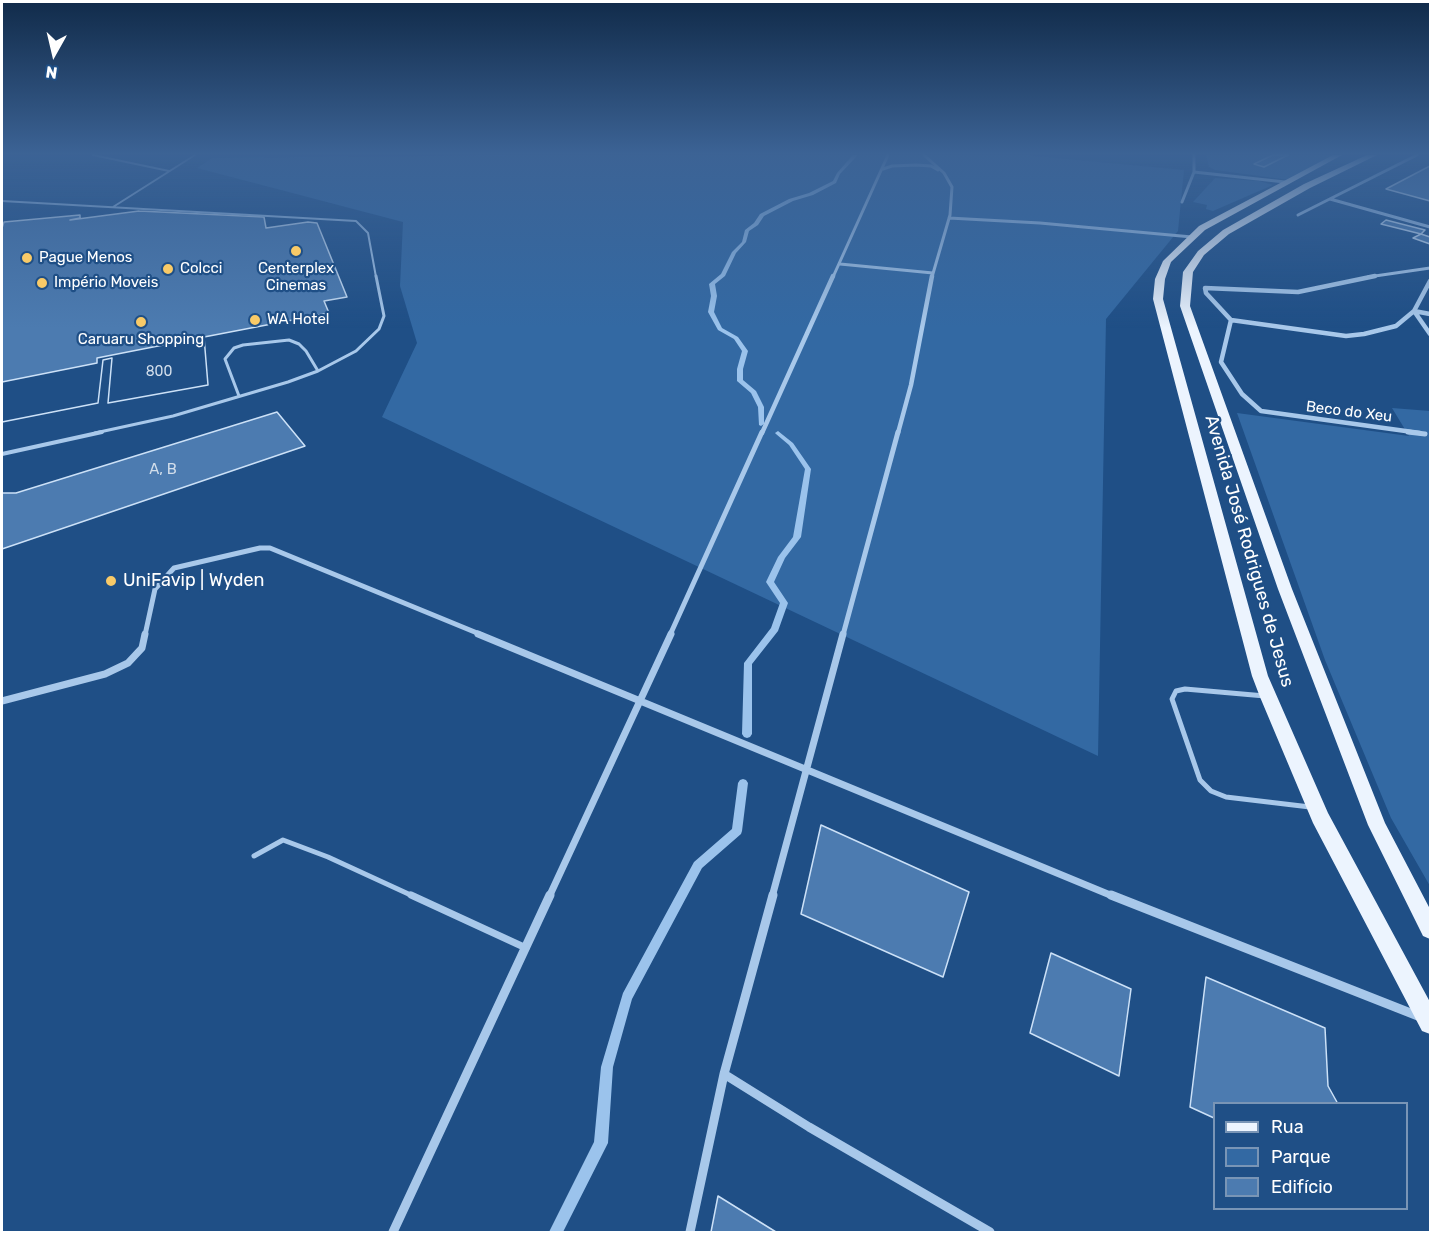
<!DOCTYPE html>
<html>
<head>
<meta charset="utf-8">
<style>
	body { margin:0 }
	#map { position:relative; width:1432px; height:1234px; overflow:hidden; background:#1f4f86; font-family:Rubik,sans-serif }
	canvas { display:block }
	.frame { position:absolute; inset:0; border:3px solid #fff; pointer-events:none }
	.legend { position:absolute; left:1213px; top:1102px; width:195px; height:108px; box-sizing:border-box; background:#1f4f86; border:2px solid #7995b6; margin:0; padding:8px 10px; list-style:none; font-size:18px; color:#fff }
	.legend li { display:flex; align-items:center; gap:12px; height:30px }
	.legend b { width:30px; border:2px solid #7995b6 }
	.north { position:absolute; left:24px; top:24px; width:60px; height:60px; -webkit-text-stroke:4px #1f4f86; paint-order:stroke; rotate:188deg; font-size:16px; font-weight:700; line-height:24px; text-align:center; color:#fff }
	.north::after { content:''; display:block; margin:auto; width:21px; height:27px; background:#fff; clip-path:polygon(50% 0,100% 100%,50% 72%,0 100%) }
</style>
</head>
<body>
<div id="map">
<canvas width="1432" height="1234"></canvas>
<div class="frame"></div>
<ul class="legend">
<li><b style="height:8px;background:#ecf4fe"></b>Rua</li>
<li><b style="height:16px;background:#3369a3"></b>Parque</li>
<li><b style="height:16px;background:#4c7bb0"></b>Edifício</li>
</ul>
<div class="north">N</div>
</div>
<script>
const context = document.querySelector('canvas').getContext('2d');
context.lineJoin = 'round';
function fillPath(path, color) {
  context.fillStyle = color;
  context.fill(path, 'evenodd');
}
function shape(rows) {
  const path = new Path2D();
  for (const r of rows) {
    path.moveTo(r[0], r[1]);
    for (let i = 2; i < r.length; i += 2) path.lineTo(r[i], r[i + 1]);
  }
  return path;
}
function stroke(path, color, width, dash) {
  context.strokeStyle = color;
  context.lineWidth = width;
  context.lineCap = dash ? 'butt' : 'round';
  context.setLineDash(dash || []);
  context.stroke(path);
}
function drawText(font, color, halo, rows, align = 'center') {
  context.font = font + ' Rubik,sans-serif';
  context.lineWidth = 4.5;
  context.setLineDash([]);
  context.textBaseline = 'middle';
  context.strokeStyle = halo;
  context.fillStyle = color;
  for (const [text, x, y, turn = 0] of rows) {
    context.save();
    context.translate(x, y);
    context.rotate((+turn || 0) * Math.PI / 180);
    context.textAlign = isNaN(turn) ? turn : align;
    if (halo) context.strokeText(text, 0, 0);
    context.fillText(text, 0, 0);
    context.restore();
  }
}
const green = shape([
	[532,155,1024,155,1184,170,1178,231,1106,319,1098,756,382,417,417,343,400,286,403,222,197,168,212,158],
	[1206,155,1338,155,1289,180,1215,170,1209,167],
	[1215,178,1259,181,1273,185,1213,211,1206,209,1207,205,1193,202],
	[1392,408,1430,411,1430,886,1391,818,1325,660,1237,413,1409,436]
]);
const stream = shape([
	[853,155,858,155,840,174,836,183,813,195,793,201,764,216,758,225,749,231,746,242,736,253,725,276,715,284,717,296,714,312,722,328,738,337,748,351,743,369,743,380,756,391,764,407,764,424,761,426,759,425,758,407,751,393,737,381,737,369,742,351,734,339,718,330,708,312,711,296,709,284,721,274,732,252,742,242,745,230,754,223,760,214,789,199,809,193,833,181,837,173,853,155],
	[778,431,793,443,811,469,801,537,785,558,774,582,788,603,778,631,752,664,752,734,750,737,747,738,744,737,742,734,744,663,771,628,780,603,766,582,778,557,793,537,805,469,789,445,776,434,775,433,778,431],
	[743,779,746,780,748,783,742,831,741,834,702,868,632,999,613,1067,608,1143,563,1232,549,1232,594,1142,601,1067,623,993,694,862,732,829,738,783,740,780,743,779]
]);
const building = shape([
	[1273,155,1288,155,1264,167,1254,164,1273,155],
	[1430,166,1430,201,1386,189,1426,168,1430,166],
	[139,211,264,217,266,228,308,222,317,223,347,297,324,301,329,313,204,337,208,385,108,403,112,358,103,360,98,403,2,422,2,228,4,222,80,215,80,218,70,220,139,211],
	[1386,220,1425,230,1421,234,1381,224,1386,220],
	[1421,234,1430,237,1430,244,1413,238,1421,234],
	[204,337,208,385,108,403,112,358,103,360,98,403,2,422,2,382,97,363,97,358,204,337],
	[277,412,305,446,2,549,2,493,16,493,277,412],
	[821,825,969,892,943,977,801,914,821,825],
	[1051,953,1131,989,1119,1076,1030,1033,1051,953],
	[1206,977,1325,1028,1328,1086,1338,1104,1214,1104,1214,1118,1190,1107,1206,977],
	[718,1196,776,1232,711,1232,718,1196]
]);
const serviceFar4 = shape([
	[93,155,169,171],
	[2,201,356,221,368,233,376,277],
	[113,207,195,155]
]);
const serviceFar3 = shape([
	[239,396,225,359,234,348,243,345,289,340,299,344,306,351,318,371],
	[95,433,173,416,288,382,318,371,356,351,379,329,384,316,376,276]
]);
const serviceFar2 = shape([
	[2,454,102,432]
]);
const serviceFar1 = shape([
	[1265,696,1185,689,1176,691,1172,699,1200,780,1211,791,1226,797,1310,807],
	[254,856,283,840,328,857,415,897]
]);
const service = shape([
	[411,895,526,948]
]);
const minorFar4 = shape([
	[924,155,944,173,952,187,950,215,932,277],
	[883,169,892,166,916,165,931,166,938,170],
	[1194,172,1285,182],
	[1330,199,1430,227],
	[1182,202,1194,172,1194,155],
	[1298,215,1417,155],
	[949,218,1040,223,1192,237],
	[840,264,933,273],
	[833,277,888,155],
	[1368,277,1430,268]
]);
const minorFar3 = shape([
	[1375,276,1298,292,1205,288,1206,293,1231,320,1221,362,1242,394,1261,411,1420,433],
	[1414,311,1430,334],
	[1414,311,1430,314],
	[1231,320,1346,336,1364,334,1396,326,1414,311,1430,281],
	[762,433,833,276],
	[898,433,911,385,932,276]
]);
const minorFar2 = shape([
	[1408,432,1425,434],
	[145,635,155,589,174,568,260,548,270,548,482,635],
	[670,635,762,432],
	[843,635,898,432]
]);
const minorFar1 = shape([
	[478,634,1115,897],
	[2,701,105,674,128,663,142,648,145,634],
	[549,897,671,634],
	[772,897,843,634]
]);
const minor = shape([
	[773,895,724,1074,809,1127,990,1232],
	[1111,895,1418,1016],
	[393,1232,550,895],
	[690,1232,724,1074]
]);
const primary = shape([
	[1333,155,1342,155,1205,230,1171,262,1165,279,1163,299,1268,676,1328,813,1430,1002,1430,1034,1422,1031,1313,823,1260,697,1252,676,1153,299,1155,279,1163,261,1199,226,1333,155],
	[1367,155,1377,155,1310,188,1229,234,1204,255,1193,272,1190,306,1292,589,1385,823,1430,909,1430,939,1423,936,1368,825,1278,589,1180,306,1183,272,1198,251,1223,230,1304,184,1367,155]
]);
const markers = [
	[296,251,6,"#f8ca68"],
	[27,258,6,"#f8ca68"],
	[168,269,6,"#f8ca68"],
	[42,283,6,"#f8ca68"],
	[255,320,6,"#f8ca68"],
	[141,322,6,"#f8ca68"],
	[111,581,6,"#f8ca68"]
];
const farNumbernames = [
	["800",159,372]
];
const farPoinames = [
	["Pague Menos",39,258],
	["Colcci",180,269],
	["Centerplex",296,269,"center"],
	["Cinemas",296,286,"center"],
	["Império Moveis",54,283],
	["WA Hotel",267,320],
	["Caruaru Shopping",141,340,"center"]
];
const farStreetnames = [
	["Beco do Xeu",1349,412,7]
];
const numberNames = [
	["A, B",163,470]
];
const streetNames = [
	["Avenida José Rodrigues de Jesus",1249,551,74]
];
const poiNames = [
	["UniFavip | Wyden",123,581]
];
fillPath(green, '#3369a3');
fillPath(stream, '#9bc3ec');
fillPath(building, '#4c7bb0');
stroke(building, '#cce1f7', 1.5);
stroke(serviceFar4, '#a8c8ea', 2);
stroke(serviceFar3, '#a8c8ea', 3);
stroke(serviceFar2, '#a8c8ea', 4);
stroke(serviceFar1, '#a8c8ea', 5);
stroke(service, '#a8c8ea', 7);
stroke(minorFar4, '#a8c8ea', 3);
stroke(minorFar3, '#a8c8ea', 4.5);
stroke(minorFar2, '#a8c8ea', 5);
stroke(minorFar1, '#a8c8ea', 7);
stroke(minor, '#a8c8ea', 9);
fillPath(primary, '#ecf4fe');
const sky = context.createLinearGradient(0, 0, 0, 328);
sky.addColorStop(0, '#112b4a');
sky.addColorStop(0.47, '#3c6395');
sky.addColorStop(1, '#3c639500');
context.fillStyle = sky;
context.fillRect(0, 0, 1432, 328);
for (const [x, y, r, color] of markers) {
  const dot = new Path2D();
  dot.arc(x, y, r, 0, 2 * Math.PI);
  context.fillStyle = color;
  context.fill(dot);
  stroke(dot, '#1f4f86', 2);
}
drawText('14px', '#d2deeb', null, farNumbernames);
drawText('15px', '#fff', '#1f4f86', farPoinames, 'left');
drawText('15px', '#fff', '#1f4f86', farStreetnames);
drawText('15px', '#d2deeb', null, numberNames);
drawText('18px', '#fff', '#1f4f86', streetNames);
drawText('18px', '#fff', '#1f4f86', poiNames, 'left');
</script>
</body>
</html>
